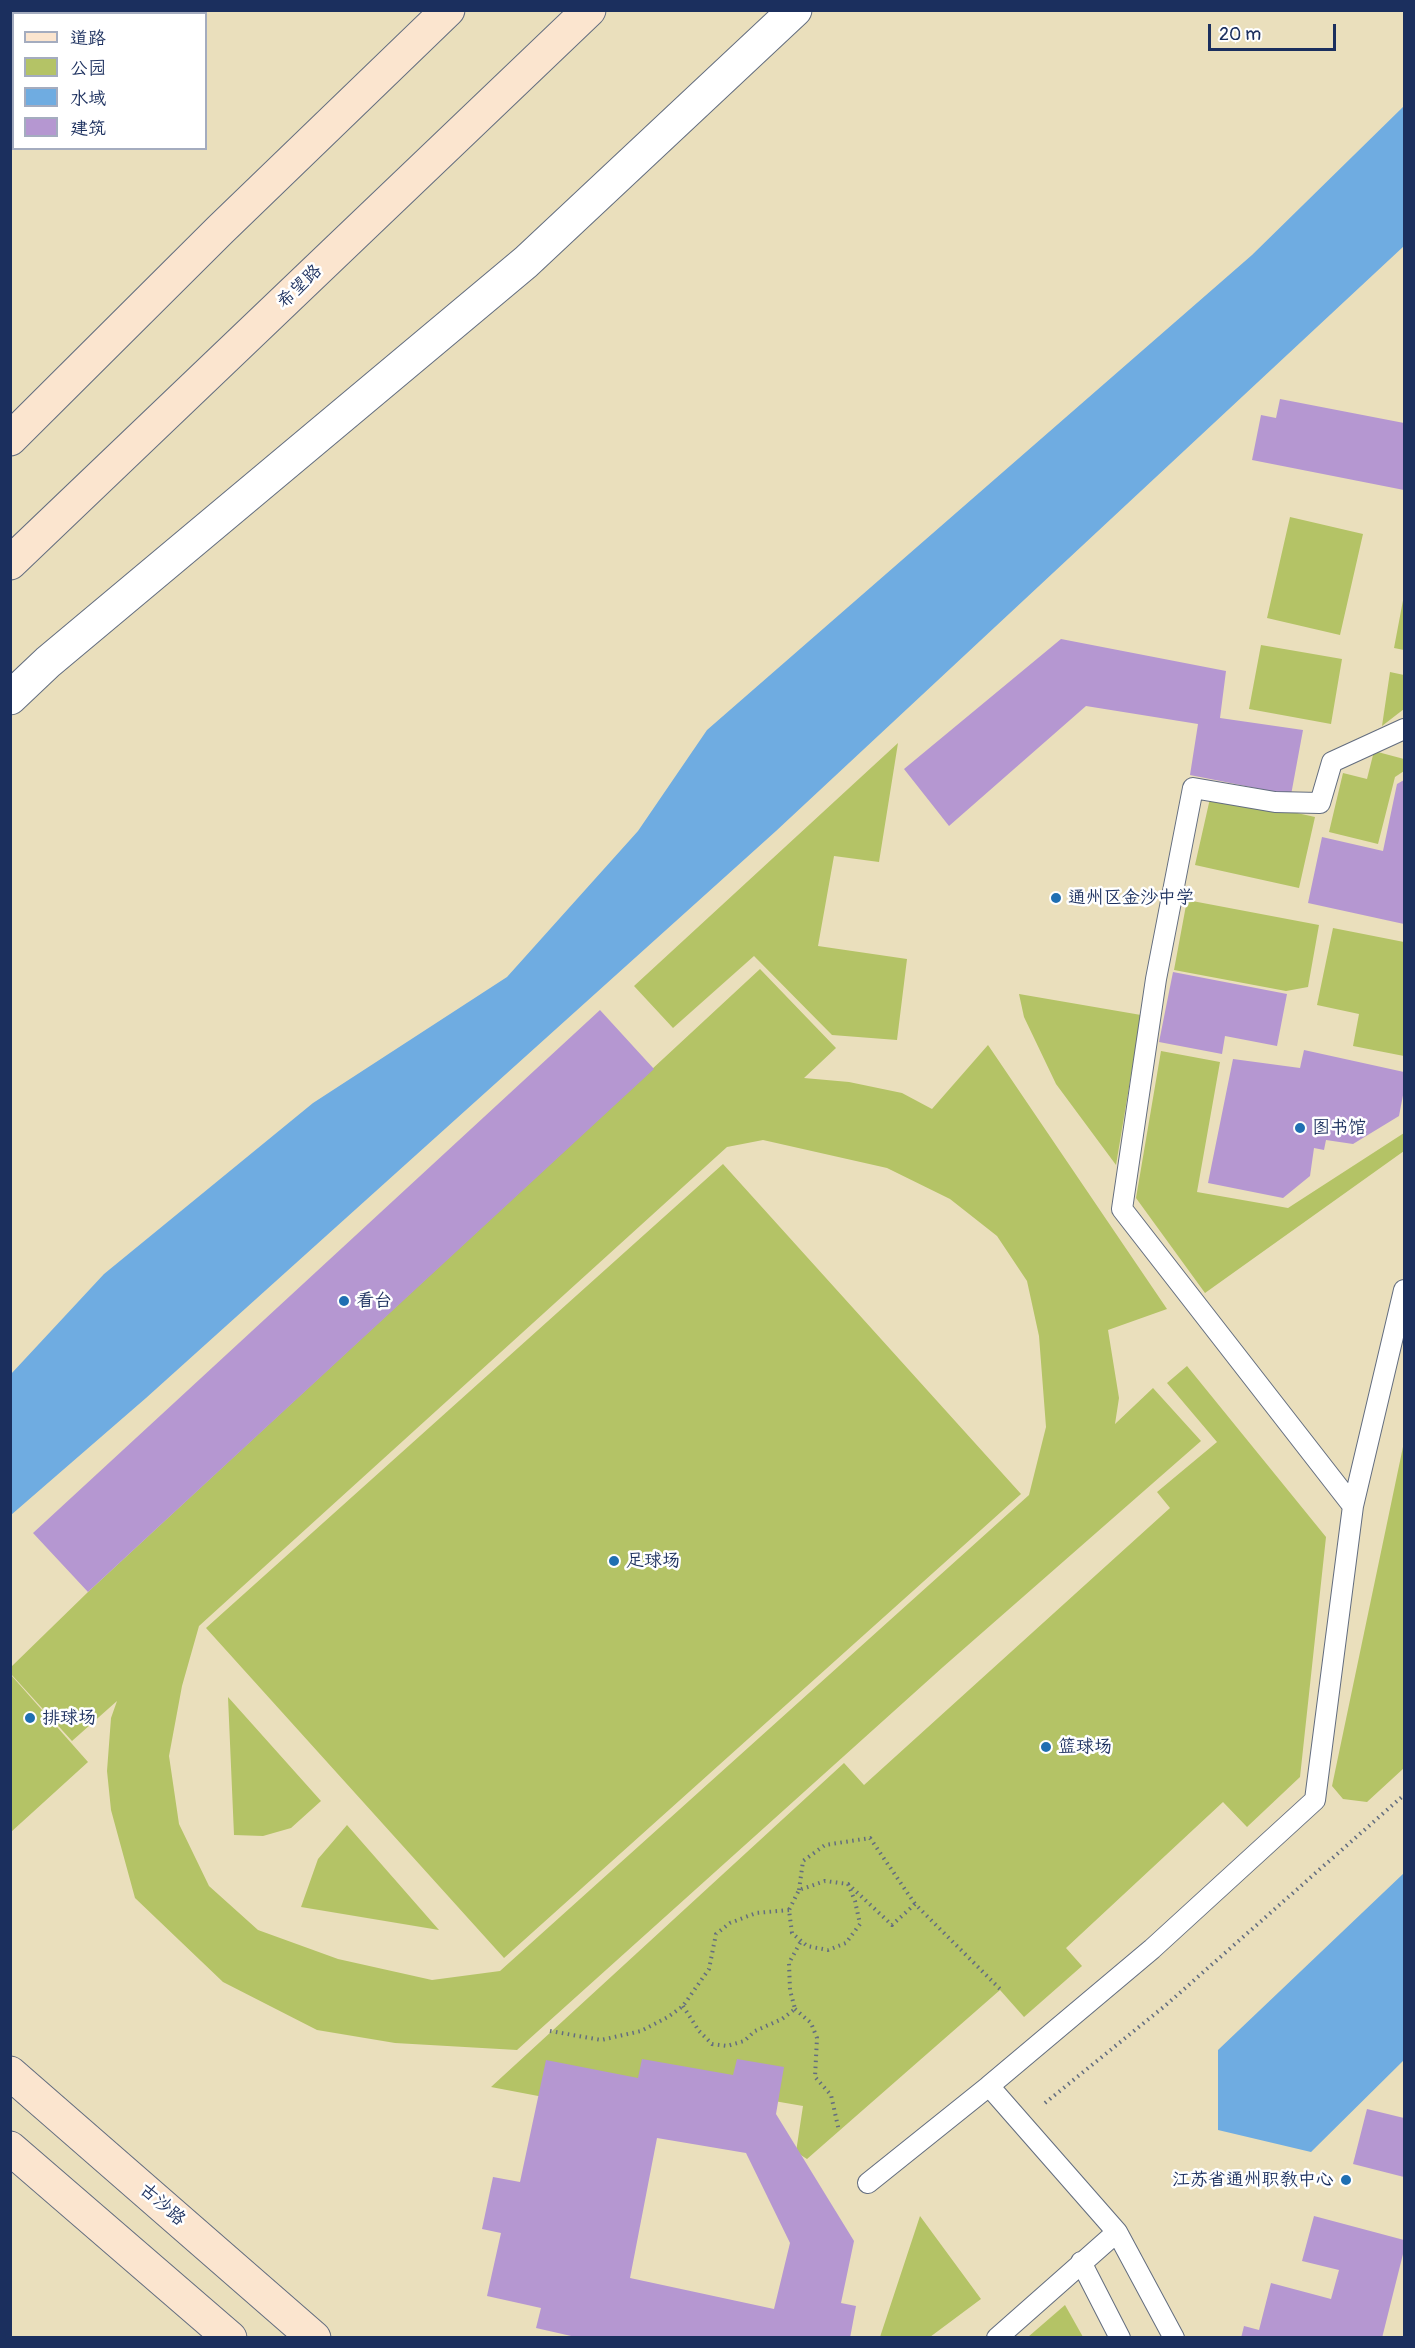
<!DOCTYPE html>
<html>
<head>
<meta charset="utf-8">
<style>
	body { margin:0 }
	#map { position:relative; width:1415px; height:2348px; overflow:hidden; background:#eadfbc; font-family:Pangolin,"LXGW WenKai TC",sans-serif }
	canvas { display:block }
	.frame { position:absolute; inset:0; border:12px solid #1b2f5e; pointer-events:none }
	.legend { position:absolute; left:12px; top:12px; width:195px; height:138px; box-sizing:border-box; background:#fff; border:2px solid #a4acbf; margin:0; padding:8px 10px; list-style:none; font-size:18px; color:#1b2f5e }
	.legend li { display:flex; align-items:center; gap:12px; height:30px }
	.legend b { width:30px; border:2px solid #a4acbf }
	.scale { position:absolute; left:1208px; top:24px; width:128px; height:27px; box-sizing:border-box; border:3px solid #1b2f5e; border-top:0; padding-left:8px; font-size:18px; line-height:21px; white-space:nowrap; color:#1b2f5e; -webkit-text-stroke:4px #fff; paint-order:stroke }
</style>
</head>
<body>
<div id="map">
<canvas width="1415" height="2348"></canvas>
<div class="frame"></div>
<ul class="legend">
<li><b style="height:8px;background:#fbe5cf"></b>道路</li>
<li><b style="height:16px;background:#b4c366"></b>公园</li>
<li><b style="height:16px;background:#6face1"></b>水域</li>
<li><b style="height:16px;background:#b597d1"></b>建筑</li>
</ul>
<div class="scale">20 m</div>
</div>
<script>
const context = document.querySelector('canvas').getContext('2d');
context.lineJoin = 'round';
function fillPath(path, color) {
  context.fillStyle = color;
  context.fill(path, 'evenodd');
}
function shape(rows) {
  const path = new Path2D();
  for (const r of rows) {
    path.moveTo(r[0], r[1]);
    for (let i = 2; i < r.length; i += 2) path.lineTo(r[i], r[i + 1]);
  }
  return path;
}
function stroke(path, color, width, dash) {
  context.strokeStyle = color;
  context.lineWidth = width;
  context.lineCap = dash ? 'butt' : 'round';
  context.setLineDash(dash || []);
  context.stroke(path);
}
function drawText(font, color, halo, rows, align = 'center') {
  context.font = font + ' Pangolin,"LXGW WenKai TC",sans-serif';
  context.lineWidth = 5;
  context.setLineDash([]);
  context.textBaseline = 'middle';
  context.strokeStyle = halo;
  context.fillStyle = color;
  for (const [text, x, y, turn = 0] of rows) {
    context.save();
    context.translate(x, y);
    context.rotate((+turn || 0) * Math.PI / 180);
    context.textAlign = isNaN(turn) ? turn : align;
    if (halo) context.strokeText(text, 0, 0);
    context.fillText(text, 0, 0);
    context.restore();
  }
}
const green = shape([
	[1290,517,1363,534,1340,635,1267,618],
	[1404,595,1404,650,1394,648],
	[1261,645,1342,659,1331,724,1249,709],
	[1390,672,1404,675,1404,709,1382,726],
	[898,743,879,862,834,856,818,946,907,959,897,1040,832,1035,754,956,673,1028,634,986],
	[1374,751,1404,759,1404,771,1395,777,1378,844,1329,832,1343,773,1367,779],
	[1211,794,1315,817,1299,888,1195,865],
	[1187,900,1319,925,1308,987,1286,991,1174,970],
	[1333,928,1404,942,1404,1056,1353,1046,1359,1014,1317,1005],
	[760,969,836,1048,804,1078,849,1082,902,1093,932,1109,988,1045,1167,1309,1108,1330,1119,1398,1115,1424,1153,1388,1201,1441,943,1667,517,2050,395,2043,317,2030,223,1982,135,1898,111,1810,107,1771,111,1718,117,1701,72,1741,11,1674,11,1667,88,1592],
	[763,1140,887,1168,950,1199,997,1236,1027,1281,1039,1336,1046,1427,1029,1495,500,1971,432,1980,338,1959,258,1930,209,1886,179,1824,169,1756,182,1686,199,1626,727,1147],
	[1019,994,1141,1015,1116,1165,1056,1084,1024,1017],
	[1161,1051,1220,1062,1197,1192,1288,1208,1404,1133,1404,1151,1205,1293,1136,1198],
	[723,1164,1021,1494,504,1958,206,1628],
	[1187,1366,1326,1537,1300,1777,1247,1827,1223,1802,1066,1948,1082,1966,1024,2017,1000,1990,807,2159,796,2152,803,2106,693,2087,575,2103,491,2087,844,1763,864,1785,1170,1508,1157,1492,1217,1442,1167,1383],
	[1404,1442,1404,1768,1367,1802,1343,1799,1332,1786],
	[11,1675,88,1762,11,1832,10,1832],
	[228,1697,321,1801,291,1828,263,1836,234,1835],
	[347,1825,439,1930,301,1907,318,1859],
	[920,2216,981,2299,930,2337,880,2337],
	[1065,2305,1083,2337,1028,2337]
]);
const water = shape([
	[1404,106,1404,246,776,831,146,1398,11,1515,11,1374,104,1274,313,1103,507,977,638,831,707,730,1252,255],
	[1404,1873,1404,2060,1311,2152,1218,2130,1218,2050]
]);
const building = shape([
	[1280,399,1404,423,1404,490,1252,460,1261,415,1276,418],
	[1061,639,1226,671,1220,718,1303,730,1291,795,1190,775,1198,724,1086,706,949,826,904,769],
	[1404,780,1404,924,1308,903,1322,837,1383,851,1397,784],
	[1173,972,1287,994,1277,1046,1225,1036,1222,1054,1159,1042],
	[600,1010,654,1069,88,1592,33,1533],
	[1304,1050,1404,1072,1404,1090,1399,1116,1353,1144,1326,1140,1324,1150,1314,1148,1310,1176,1283,1198,1208,1183,1233,1059,1300,1068],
	[642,2059,733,2075,737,2059,784,2067,776,2114,854,2241,841,2303,856,2306,850,2338,580,2338,536,2328,541,2308,487,2296,501,2233,482,2229,493,2177,520,2182,546,2060,638,2078],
	[657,2138,746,2153,790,2243,774,2309,630,2278],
	[1367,2109,1404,2118,1404,2177,1353,2164],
	[1314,2216,1404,2240,1404,2250,1382,2338,1241,2338,1244,2326,1259,2330,1271,2283,1331,2299,1339,2270,1302,2261]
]);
const path = shape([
	[848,1884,855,1901,860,1924,846,1943,828,1950,807,1946,792,1933,789,1910,799,1890,825,1881,848,1884,892,1925,915,1904,1001,1990],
	[799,1890,803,1861,825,1845,870,1838,915,1904],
	[683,2006,699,2031,712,2044,727,2046,744,2041,755,2031,782,2019,795,2009,790,1990,789,1963,801,1941],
	[795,2009,811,2023,817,2038,815,2077,831,2095,839,2131],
	[550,2031,601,2040,641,2031,668,2017,683,2006,709,1969,716,1934,730,1923,756,1913,789,1910],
	[1045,2103,1166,2005,1404,1795]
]);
const lane = shape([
	[1353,1506,1122,1209,1156,979,1193,788,1275,802,1320,803,1332,762,1404,729],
	[989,2086,1152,1949,1315,1800,1353,1506,1404,1290],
	[868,2183,989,2086,1117,2232,1174,2338],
	[1081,2262,1120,2338],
	[997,2338,1117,2232]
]);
const street = shape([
	[10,698,48,662,526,262,795,10]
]);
const secondary = shape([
	[10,439,220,230,448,10],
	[10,563,589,10],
	[10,2073,314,2338],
	[10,2148,230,2338]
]);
const markers = [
	[1056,898,6,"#1f6fb2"],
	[1300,1128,6,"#1f6fb2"],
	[344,1301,6,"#1f6fb2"],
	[614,1561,6,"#1f6fb2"],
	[30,1718,6,"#1f6fb2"],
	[1046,1747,6,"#1f6fb2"],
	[1346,2180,6,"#1f6fb2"]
];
const streetNames = [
	["希望路",300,287,-44],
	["古沙路",162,2205,41]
];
const poiNames = [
	["通州区金沙中学",1068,898],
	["图书馆",1312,1128],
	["看台",356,1301],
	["足球场",626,1561],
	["排球场",42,1718],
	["篮球场",1058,1747],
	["江苏省通州职教中心",1334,2180,"right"]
];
fillPath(green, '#b4c366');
fillPath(water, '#6face1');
fillPath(building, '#b597d1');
stroke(lane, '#636d7f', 22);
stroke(street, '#636d7f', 35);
stroke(secondary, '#636d7f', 35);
stroke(path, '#636d7f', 4, [1.5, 4.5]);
stroke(lane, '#fff', 20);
stroke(street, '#fff', 33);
stroke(secondary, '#fbe5cf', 33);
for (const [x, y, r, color] of markers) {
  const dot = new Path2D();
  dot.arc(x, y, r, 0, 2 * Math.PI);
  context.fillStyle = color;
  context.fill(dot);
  stroke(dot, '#fff', 2);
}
drawText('18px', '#1b2f5e', '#fff', streetNames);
drawText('18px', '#1b2f5e', '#fff', poiNames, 'left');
</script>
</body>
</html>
